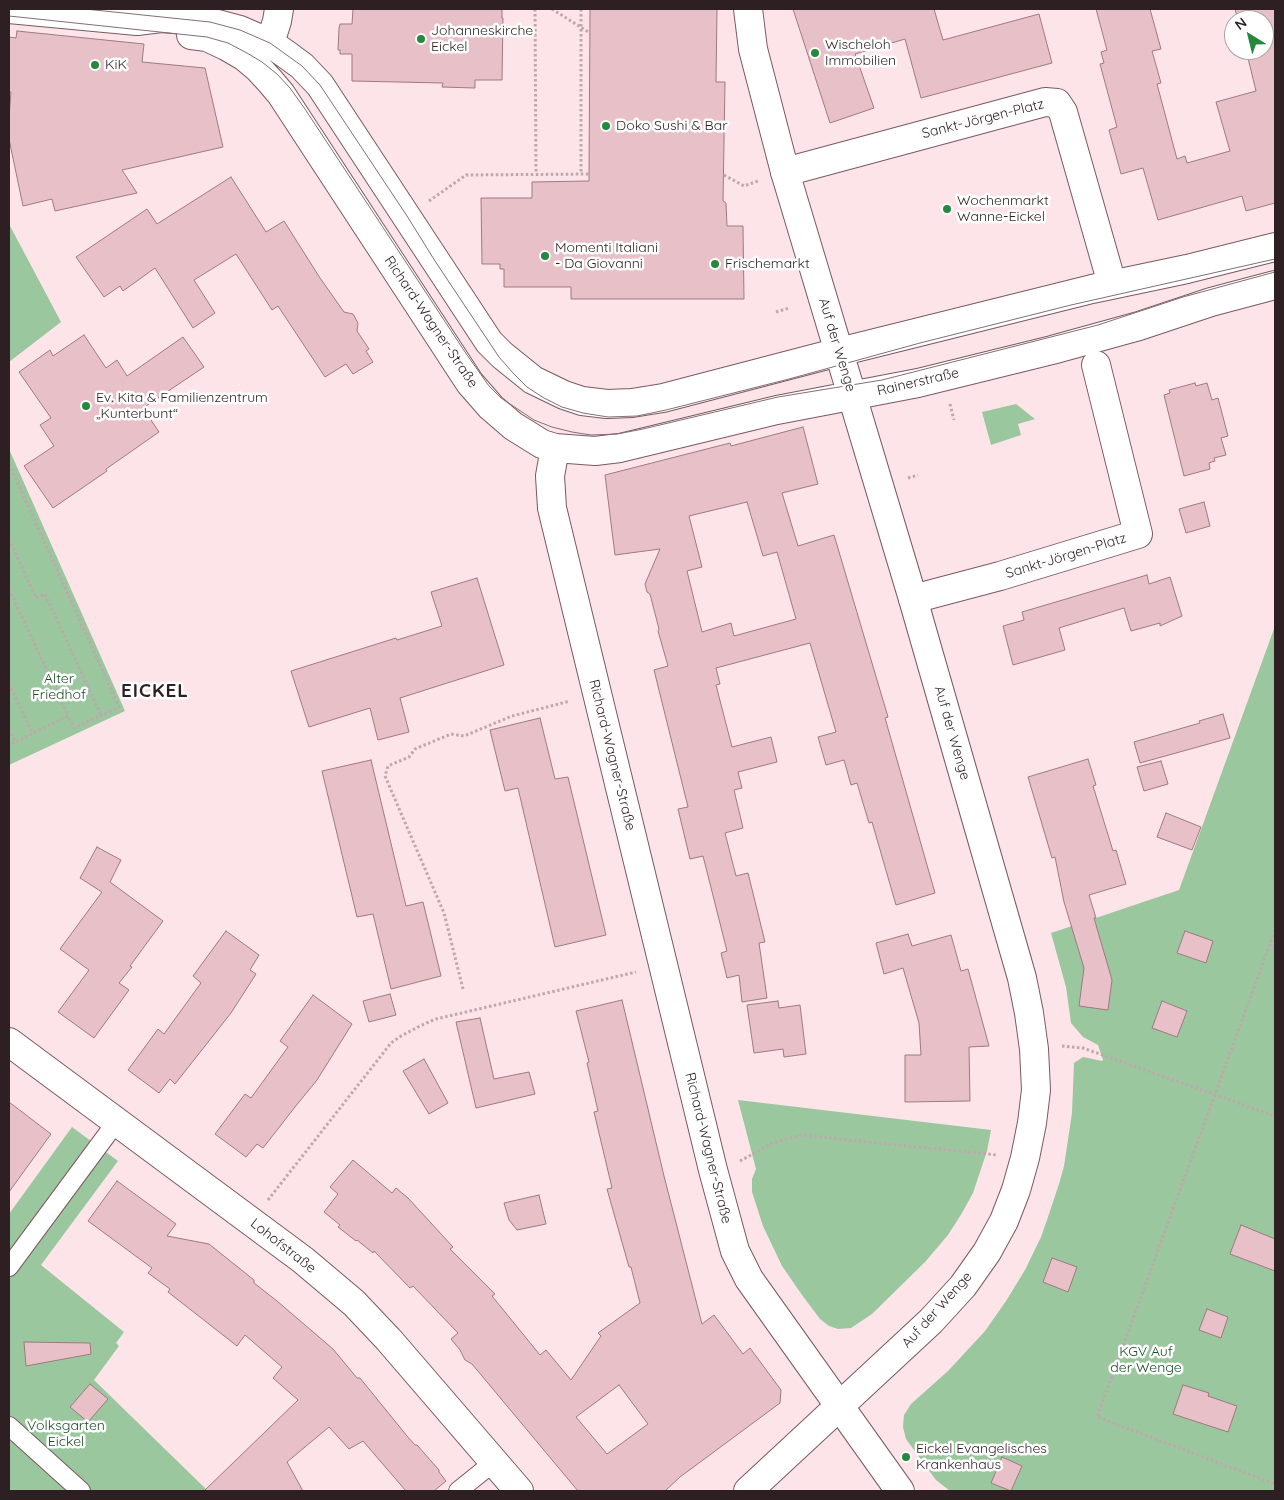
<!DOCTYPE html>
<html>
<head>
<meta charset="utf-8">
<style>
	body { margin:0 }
	#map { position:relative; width:1284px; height:1500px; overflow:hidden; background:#fde4e8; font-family:Quicksand,sans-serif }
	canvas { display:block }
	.frame { position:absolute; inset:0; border:10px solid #2e1f22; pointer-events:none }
	.north { position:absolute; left:1224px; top:10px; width:50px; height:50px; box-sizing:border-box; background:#fff; border:1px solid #aba5a7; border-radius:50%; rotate:324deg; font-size:14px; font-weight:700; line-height:20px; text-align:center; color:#2e1f22 }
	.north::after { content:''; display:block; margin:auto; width:18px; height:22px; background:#24883d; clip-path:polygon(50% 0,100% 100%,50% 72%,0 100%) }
</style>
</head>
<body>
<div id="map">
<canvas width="1284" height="1500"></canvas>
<div class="frame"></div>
<div class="north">N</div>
</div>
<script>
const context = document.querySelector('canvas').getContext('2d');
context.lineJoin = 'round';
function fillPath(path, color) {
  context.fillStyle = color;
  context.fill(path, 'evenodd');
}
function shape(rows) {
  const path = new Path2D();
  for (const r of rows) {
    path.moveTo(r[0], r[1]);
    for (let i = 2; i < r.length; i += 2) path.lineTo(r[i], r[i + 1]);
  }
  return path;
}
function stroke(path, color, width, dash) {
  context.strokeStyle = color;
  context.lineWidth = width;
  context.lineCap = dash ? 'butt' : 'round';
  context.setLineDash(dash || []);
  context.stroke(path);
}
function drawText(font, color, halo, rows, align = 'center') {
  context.font = font + ' Quicksand,sans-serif';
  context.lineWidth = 5;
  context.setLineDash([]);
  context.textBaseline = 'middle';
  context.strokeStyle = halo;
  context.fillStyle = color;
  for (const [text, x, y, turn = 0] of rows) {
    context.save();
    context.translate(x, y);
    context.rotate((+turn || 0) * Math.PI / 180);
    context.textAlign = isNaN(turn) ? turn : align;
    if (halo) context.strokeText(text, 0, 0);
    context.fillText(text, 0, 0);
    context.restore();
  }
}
const green = shape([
	[9,224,61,322,9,362],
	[1016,404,1035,419,1018,424,1021,435,991,445,982,412],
	[9,449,125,711,9,765],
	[1275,626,1275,1491,950,1491,936,1480,906,1439,903,1427,904,1415,911,1404,948,1371,985,1331,1006,1301,1025,1270,1041,1237,1047,1220,1059,1184,1064,1166,1072,1113,1074,1063,1083,1057,1102,1061,1103,1060,1098,1045,1083,1037,1071,1023,1066,987,1051,933,1179,890],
	[738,1100,991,1130,987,1151,973,1193,962,1213,948,1235,925,1262,872,1314,851,1328,838,1329,829,1326,820,1319,802,1295,782,1266,763,1226,752,1192,752,1179,756,1169],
	[72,1127,118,1161,41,1265,124,1332,116,1343,119,1346,94,1380,208,1491,9,1491,9,1214]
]);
const building = shape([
	[353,9,502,9,502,18,503,18,502,80,475,80,475,88,442,87,443,83,352,81,352,54,340,54,340,50,338,50,339,28,340,24,352,24,353,9],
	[590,9,717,9,716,82,725,82,723,201,726,203,727,226,743,226,744,299,571,299,571,287,504,287,504,269,500,269,500,264,482,264,481,198,532,198,532,182,589,181,590,9],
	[793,9,934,9,943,40,1039,14,1052,63,921,98,905,39,855,54,874,108,830,123,793,9],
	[1096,9,1150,9,1161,49,1152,51,1161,83,1157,84,1177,159,1185,156,1187,163,1230,151,1216,102,1256,91,1246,50,1264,50,1264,20,1238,20,1235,9,1275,9,1275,203,1246,211,1242,196,1158,220,1143,168,1121,174,1109,130,1117,127,1100,64,1104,63,1101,52,1107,50,1096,9],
	[17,31,144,44,142,62,205,68,223,147,122,170,137,193,55,211,52,199,23,206,9,139,9,117,11,92,9,92,9,37,16,38,17,31],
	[231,177,266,232,284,221,320,278,344,312,353,314,358,323,357,331,369,349,366,351,373,362,353,374,346,364,325,377,278,306,272,310,236,254,194,280,215,313,193,328,155,268,123,291,120,286,104,297,76,257,147,209,157,224,231,177],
	[84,335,106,368,117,360,127,376,183,337,204,367,143,408,159,432,106,469,107,471,53,508,24,466,54,446,40,425,51,418,19,372,50,350,53,356,84,335],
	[1195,383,1196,386,1207,383,1212,400,1218,398,1228,436,1221,438,1226,455,1214,458,1215,461,1209,463,1210,469,1184,476,1164,395,1170,393,1169,390,1195,383],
	[803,427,818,484,782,493,798,546,834,535,888,717,885,718,935,893,896,905,872,822,869,823,857,783,851,785,844,760,826,765,818,737,836,732,810,643,716,668,720,684,716,685,732,747,771,737,777,762,738,772,742,788,734,790,743,828,725,833,736,876,748,873,765,942,759,943,767,998,742,1002,739,975,727,978,721,953,727,951,703,856,690,859,678,809,688,807,654,670,668,666,658,631,659,629,650,594,647,592,645,584,660,549,615,555,605,475,730,443,731,446,803,427],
	[747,502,763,556,777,552,796,619,734,636,731,623,702,632,687,571,702,567,689,516,747,502],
	[1204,502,1210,526,1186,533,1179,509,1204,502],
	[1147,575,1149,584,1170,577,1182,616,1160,626,1160,623,1131,631,1124,608,1059,628,1065,650,1013,665,1003,626,1024,620,1022,612,1147,575],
	[477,578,504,665,400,698,409,732,378,740,370,708,309,727,291,671,396,638,397,640,442,626,431,592,477,578],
	[1223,714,1230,738,1140,763,1134,742,1200,723,1199,721,1223,714],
	[540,718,555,779,568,777,606,935,555,947,518,788,505,791,490,730,540,718],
	[1088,759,1096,785,1093,786,1113,851,1116,850,1126,884,1089,895,1096,918,1094,918,1112,980,1108,1010,1079,1006,1084,968,1064,902,1055,857,1052,858,1028,777,1088,759],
	[371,760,406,906,423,902,441,976,391,989,373,914,357,917,322,771,371,760],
	[1161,761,1168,784,1144,791,1137,767,1161,761],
	[1166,813,1201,827,1192,850,1157,837,1166,813],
	[97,847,121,860,110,882,163,921,130,966,132,967,119,983,129,990,94,1038,58,1012,89,970,60,949,102,892,80,878,97,847],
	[226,931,259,955,250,970,256,974,231,1013,175,1084,170,1079,159,1093,128,1070,158,1029,164,1034,201,983,193,976,226,931],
	[1185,931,1213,941,1206,963,1177,953,1185,931],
	[908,934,912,946,951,935,961,971,968,969,989,1046,969,1047,970,1101,905,1102,905,1055,921,1055,919,1023,903,968,884,974,876,943,908,934],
	[390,994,396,1015,369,1022,363,1001,390,994],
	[313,995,352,1024,317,1080,295,1107,263,1148,257,1144,246,1157,215,1134,245,1094,251,1098,288,1047,280,1041,313,995],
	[622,1000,664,1176,702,1324,714,1315,743,1354,750,1348,781,1390,780,1403,680,1477,665,1491,578,1491,472,1364,465,1360,460,1350,451,1339,458,1333,413,1286,410,1288,374,1251,373,1253,357,1240,356,1241,338,1227,340,1225,324,1212,338,1194,330,1187,353,1160,392,1193,396,1188,408,1198,453,1247,450,1249,495,1294,492,1296,540,1355,546,1350,571,1380,601,1336,598,1333,640,1303,631,1267,629,1267,607,1189,612,1188,594,1112,598,1111,587,1063,589,1062,576,1011,622,1000],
	[619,1385,648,1424,607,1454,576,1417,619,1385],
	[778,1001,779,1008,800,1005,806,1054,784,1057,783,1049,754,1053,747,1005,778,1001],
	[1162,1001,1187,1011,1177,1037,1152,1028,1162,1001],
	[480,1018,494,1079,529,1072,535,1094,476,1108,456,1022,480,1018],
	[424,1059,448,1103,429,1114,403,1071,424,1059],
	[9,1102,51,1134,9,1192,9,1102],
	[117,1181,176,1224,167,1236,209,1244,254,1280,254,1283,277,1301,333,1349,357,1378,360,1378,407,1436,415,1445,417,1445,439,1470,439,1472,446,1481,434,1491,406,1491,363,1441,349,1449,329,1427,287,1462,303,1491,204,1491,298,1400,273,1378,282,1367,245,1335,237,1346,168,1292,170,1289,148,1273,152,1268,88,1221,117,1181],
	[539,1195,546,1224,517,1230,509,1220,504,1203,539,1195],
	[1241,1225,1275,1239,1275,1271,1230,1254,1241,1225],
	[1052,1258,1077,1267,1068,1292,1043,1282,1052,1258],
	[1207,1309,1228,1317,1221,1338,1199,1330,1207,1309],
	[24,1342,90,1343,91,1354,26,1366,24,1342],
	[90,1384,108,1399,88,1422,70,1407,90,1384],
	[1183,1385,1209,1393,1208,1396,1237,1406,1228,1432,1173,1414,1183,1385],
	[1002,1457,1022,1466,1011,1491,991,1483,1002,1457]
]);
const path = shape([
	[535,9,536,174],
	[552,9,590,33],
	[581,9,581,174],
	[724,175,744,186,758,181],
	[429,201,466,175,590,174],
	[776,312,789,308],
	[950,404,954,420],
	[9,464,119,707,74,728,68,716,9,745],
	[908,478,918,475],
	[9,539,36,598,45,594,101,715],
	[9,589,68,716],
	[9,684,33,734],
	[9,729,15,742],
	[1275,930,1097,1417,1275,1484],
	[463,989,444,913,385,776,388,766,409,757,415,749,451,734,464,736,512,716,570,701],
	[1062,1046,1083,1048,1275,1116],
	[740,1161,773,1143,801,1135,997,1155],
	[268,1200,391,1043,401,1036,420,1026,436,1019,636,972]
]);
const service = shape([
	[9,1267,117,1121],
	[9,1426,81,1491],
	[458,1491,494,1462]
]);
const minor = shape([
	[270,43,277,21,279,9],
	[785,172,1045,102,1057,103,1063,112,1112,284],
	[555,448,550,476,552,508,713,1170,735,1251,749,1279,900,1491],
	[913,599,1000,576,1138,534,1096,365],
	[9,1042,303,1260,354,1303,389,1340,519,1491]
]);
const tertiary = shape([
	[9,9,137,21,161,18,210,22,240,30,270,43,287,55,302,66,320,85,489,342,502,355,533,380,564,395,582,401,607,404,632,403,663,398,839,352,1092,289,1187,269,1275,247],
	[191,35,207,37,226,46,245,57,258,68,270,81,281,94,470,383,491,407,513,426,542,444,555,448,595,451,620,448,777,410,918,383,1052,350,1139,326,1211,302,1275,285],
	[748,1491,931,1321,963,1286,987,1252,1004,1221,1016,1190,1025,1158,1032,1123,1036,1090,1034,1049,1029,1013,1022,978,913,599,785,172,753,49,748,9]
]);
const tram = shape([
	[85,9,210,22,240,30,270,43,302,66,320,85,407,216,435,261,499,357,513,373,527,387,544,398,562,407,583,413,608,417,637,416,666,410,789,379,920,343,1071,305,1275,259],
	[9,16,207,37,228,43,247,53,262,62,277,74,290,88,305,109,467,355,489,386,501,398,534,420,552,427,572,432,591,435,617,434,643,429,778,397,882,380,1098,325,1183,297,1275,272]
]);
const markers = [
	[421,39,5,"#24883d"],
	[815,53,5,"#24883d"],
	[95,65,5,"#24883d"],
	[606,126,5,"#24883d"],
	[947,209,5,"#24883d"],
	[545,256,5,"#24883d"],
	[715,264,5,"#24883d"],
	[86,406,5,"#24883d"],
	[906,1457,5,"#24883d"]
];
const poiNames = [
	["Johanneskirche",431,31],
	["Eickel",431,47],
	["Wischeloh",825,45],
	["Immobilien",825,61],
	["KiK",105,65],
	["Doko Sushi & Bar",616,126],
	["Wochenmarkt",957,201],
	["Wanne-Eickel",957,217],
	["Momenti Italiani",555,248],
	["- Da Giovanni",555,264],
	["Frischemarkt",725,264],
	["Ev. Kita & Familienzentrum",96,398],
	["„Kunterbunt“",96,414],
	["Eickel Evangelisches",916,1449],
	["Krankenhaus",916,1465]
];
const streetNames = [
	["Sankt-Jörgen-Platz",983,119,-14],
	["Richard-Wagner-Straße",431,322,56],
	["Auf der Wenge",837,345,73],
	["Rainerstraße",918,382,-13],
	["Sankt-Jörgen-Platz",1066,556,-17],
	["Auf der Wenge",952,733,74],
	["Richard-Wagner-Straße",612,755,76],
	["Richard-Wagner-Straße",708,1148,76],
	["Lohofstraße",283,1246,38],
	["Auf der Wenge",937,1310,-48]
];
const parkNames = [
	["Alter",59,679],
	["Friedhof",59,695],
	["KGV Auf",1146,1352],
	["der Wenge",1146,1368],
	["Volksgarten",66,1426],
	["Eickel",66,1442]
];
const districtNames = [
	["EICKEL",155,691]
];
fillPath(green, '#9ac79e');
fillPath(building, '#e8c0c7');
stroke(building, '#9e7a80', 1);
stroke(service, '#7b5960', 20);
stroke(minor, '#7b5960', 30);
stroke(tertiary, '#7b5960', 30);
stroke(path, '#bea8ac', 3, [2.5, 2.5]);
stroke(service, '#fff', 18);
stroke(minor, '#fff', 28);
stroke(tertiary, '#fff', 28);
stroke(tram, '#826f73', 1);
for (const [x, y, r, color] of markers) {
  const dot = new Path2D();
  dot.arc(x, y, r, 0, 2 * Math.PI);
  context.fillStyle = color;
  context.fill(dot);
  stroke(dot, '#fff', 2);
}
drawText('14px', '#2e1f22', '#fff', poiNames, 'left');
drawText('14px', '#2e1f22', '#fff', streetNames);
drawText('14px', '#184e23', '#fff', parkNames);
context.letterSpacing = '1px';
drawText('bold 19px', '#2e1f22', '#fff', districtNames);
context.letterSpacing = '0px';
</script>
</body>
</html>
